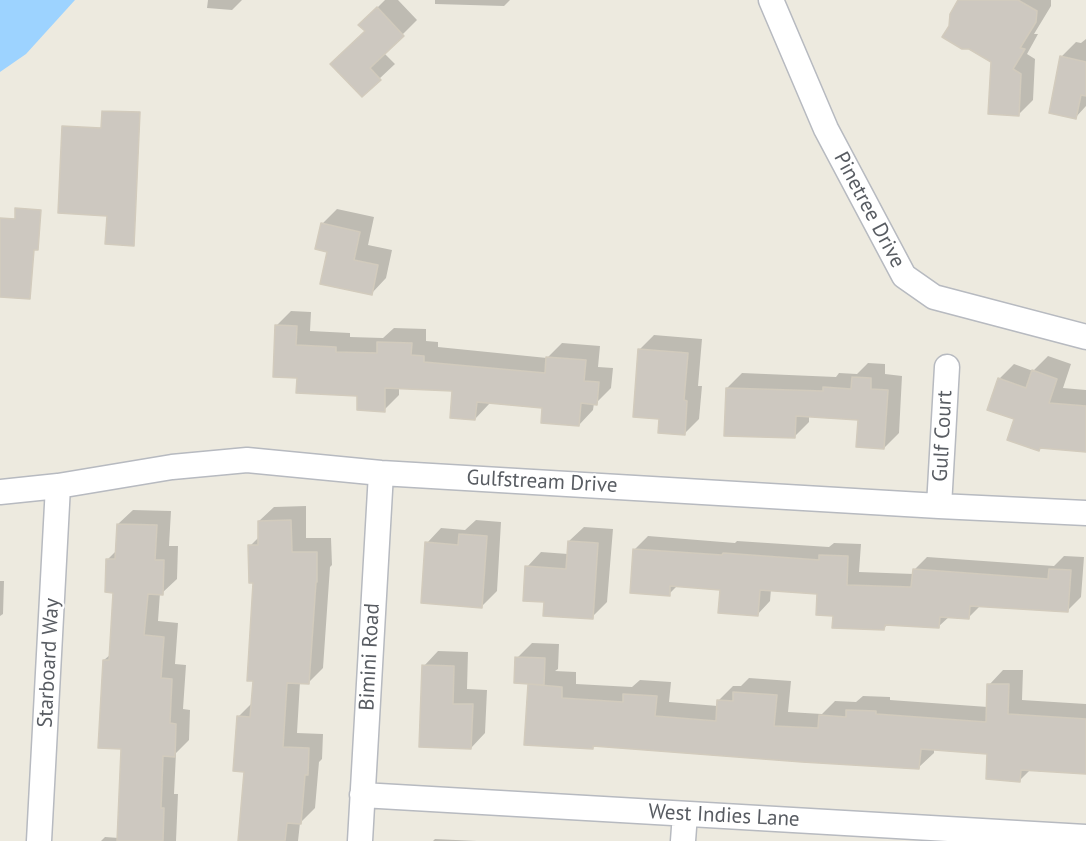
<!DOCTYPE html>
<html>
<head>
<meta charset="utf-8">
<style>
	body { margin:0 }
	canvas { display:block; background:#edeadf }
</style>
</head>
<body>
<canvas width="1086" height="841"></canvas>
<script>
const context = document.querySelector('canvas').getContext('2d');
context.lineJoin = 'round';
function fillPath(path, color) {
  context.fillStyle = color;
  context.fill(path, 'evenodd');
}
function shape(rows) {
  const path = new Path2D();
  for (const r of rows) {
    path.moveTo(r[0], r[1]);
    for (let i = 2; i < r.length; i += 2) path.lineTo(r[i], r[i + 1]);
  }
  return path;
}
function stroke(path, color, width, dash) {
  context.strokeStyle = color;
  context.lineWidth = width;
  context.lineCap = dash ? 'butt' : 'round';
  context.setLineDash(dash || []);
  context.stroke(path);
}
function drawText(font, color, halo, rows, align = 'center') {
  context.font = font + ' "PT Sans",sans-serif';
  context.lineWidth = 4.5;
  context.setLineDash([]);
  context.textBaseline = 'middle';
  context.strokeStyle = halo;
  context.fillStyle = color;
  for (const [text, x, y, turn = 0] of rows) {
    context.save();
    context.translate(x, y);
    context.rotate((+turn || 0) * Math.PI / 180);
    context.textAlign = isNaN(turn) ? turn : align;
    if (halo) context.strokeText(text, 0, 0);
    context.fillText(text, 0, 0);
    context.restore();
  }
}
const water = shape([
	[0,0,75,0,26,54,0,72]
]);
const shadow = shape([
	[208,0,242,0,232,10,207,8],
	[385,0,398,0,417,20,384,53,395,64,362,95,367,31,360,25],
	[435,0,510,0,504,6,435,4],
	[959,0,1051,0,1051,6,1034,34,1038,34,1027,54,1035,59,1033,100,1018,115,993,61,950,26],
	[1086,39,1086,106,1076,117,1061,57,1076,42,1081,43],
	[337,209,374,217,368,245,392,250,386,278,372,293,329,250,322,224],
	[291,311,311,312,310,331,350,333,350,337,383,338,394,328,426,329,426,341,438,342,438,347,547,358,562,343,600,346,598,367,613,368,611,388,596,403,594,403,593,410,579,425,544,407,490,402,489,404,475,419,454,389,399,387,399,395,384,410,359,395,298,377,276,326],
	[654,335,702,339,698,386,702,386,699,419,684,434,660,418,639,350],
	[1048,356,1071,364,1063,388,1086,390,1086,451,1041,447,1039,449,1016,418,999,379,1014,364,1033,371],
	[868,363,885,364,885,374,902,376,899,433,884,448,860,419,809,415,809,422,794,437,727,388,742,373,836,377,839,373,857,374],
	[306,506,306,538,331,538,332,565,330,567,323,668,308,683,300,682,297,733,323,734,322,759,319,762,315,808,300,823,298,841,240,841,246,770,239,716,253,702,255,581,250,546,260,536,259,521,274,507],
	[133,510,171,511,169,546,178,546,177,579,162,593,160,593,158,621,178,623,175,664,186,665,183,709,190,710,189,740,176,753,174,794,178,794,176,841,101,841,105,837,119,838,123,748,104,660,111,654,115,591,108,559,117,550,118,524],
	[476,520,501,522,497,591,482,606,427,543,441,528,465,530],
	[584,527,613,529,607,602,592,617,546,601,527,567,541,552,568,554,569,541],
	[648,536,735,543,737,541,829,547,834,543,861,544,859,572,914,574,914,570,927,557,1054,566,1064,556,1084,557,1081,597,1068,610,981,605,969,617,950,616,938,627,888,624,884,628,834,614,819,592,771,589,770,601,757,615,722,588,678,585,669,594,635,549],
	[0,581,4,581,3,614,0,616,0,621],
	[532,643,559,644,558,669,555,671,576,672,576,684,632,687,640,680,671,682,669,702,718,706,719,700,733,686,741,686,749,678,791,681,788,712,822,714,835,701,856,702,863,696,890,697,890,700,988,707,989,685,1003,670,1023,670,1022,700,1086,704,1086,774,1030,770,1020,780,989,752,934,748,934,753,919,767,595,745,593,748,530,685,532,683,517,658],
	[438,651,468,652,467,689,487,690,485,733,471,748,424,666],
	[435,839,477,841,433,841]
]);
const building = shape([
	[958,0,1018,0,1037,11,1036,22,1020,48,1025,49,1013,69,1021,74,1019,116,988,114,991,62,969,49,962,49,942,37,949,26,950,14,958,0],
	[377,7,404,36,370,68,381,80,362,97,330,64,365,31,358,25,377,7],
	[1060,56,1086,62,1086,96,1081,95,1076,119,1049,113,1060,56],
	[102,111,140,112,134,246,105,244,107,216,58,213,62,126,101,128,102,111],
	[15,208,41,210,38,250,34,250,30,299,0,297,0,218,15,219,15,208],
	[321,223,360,232,354,260,378,265,372,295,320,284,327,252,315,249,321,223],
	[275,325,297,326,296,345,336,347,336,352,377,353,377,342,412,343,411,355,424,356,424,362,545,373,546,357,586,360,584,381,599,382,597,405,581,403,579,426,541,423,542,408,477,402,475,420,450,418,452,391,385,388,385,412,357,410,357,396,296,393,297,378,273,377,275,325],
	[638,349,688,353,684,400,687,401,685,435,658,433,659,419,633,417,638,349],
	[1032,370,1057,379,1049,403,1086,406,1086,452,1040,448,1039,451,1007,440,1014,419,987,410,998,378,1026,388,1032,370],
	[852,377,871,378,871,389,888,390,884,449,856,447,858,420,796,416,795,438,724,436,726,388,823,391,823,387,851,389,852,377],
	[291,520,292,552,317,552,317,582,316,582,309,684,287,683,283,747,309,748,308,775,305,775,301,824,287,823,285,841,238,841,244,772,233,771,237,716,250,717,253,681,247,681,253,583,249,583,248,545,258,545,258,521,291,520],
	[117,524,157,525,155,560,164,560,163,595,148,594,144,635,164,637,161,678,172,679,170,723,176,724,175,757,163,756,161,808,164,808,163,841,117,841,121,749,98,748,103,660,109,660,113,593,105,592,106,559,115,559,117,524],
	[459,534,487,536,482,608,421,603,425,542,458,545,459,534],
	[568,541,598,543,593,619,543,616,544,602,523,601,525,566,566,569,568,541],
	[633,549,722,555,723,553,819,560,819,555,848,556,847,585,911,587,913,569,1048,579,1049,569,1071,570,1068,612,970,606,969,619,940,617,939,628,885,625,884,630,832,628,833,616,816,615,817,594,760,590,758,616,718,613,720,590,670,586,670,596,630,593,633,549],
	[515,657,545,658,544,685,514,683,515,657],
	[422,665,454,666,453,704,473,704,471,749,419,747,422,665],
	[528,684,562,687,562,698,623,702,623,694,657,696,655,716,716,721,717,700,733,701,733,692,777,695,774,726,818,728,819,715,846,717,846,710,876,711,876,714,986,722,987,684,1009,684,1008,714,1086,719,1086,774,1021,770,1020,782,986,779,987,754,921,749,919,769,802,762,593,746,593,749,524,745,528,684]
]);
const street = shape([
	[771,0,826,129,904,276,934,297,1086,337],
	[0,492,58,486,172,467,247,460,381,473,939,506,1086,513],
	[939,506,947,367],
	[362,795,1086,837],
	[39,841,58,486],
	[360,841,381,473],
	[683,841,685,814]
]);
const streetNames = [
	["Pinetree Drive",869,210,62],
	["Gulf Court",943,436,-87],
	["Gulfstream Drive",542,482,3],
	["Bimini Road",370,657,-87],
	["Starboard Way",49,663,-87],
	["West Indies Lane",724,816,3]
];
fillPath(water, '#9dd3ff');
fillPath(shadow, '#0003');
fillPath(building, '#cdc8c0');
stroke(building, '#d2cbbd', 1.5);
stroke(street, '#b7bac0', 27);
stroke(street, '#fff', 24);
drawText('21px', '#585c62', '#fff', streetNames);
</script>
</body>
</html>
